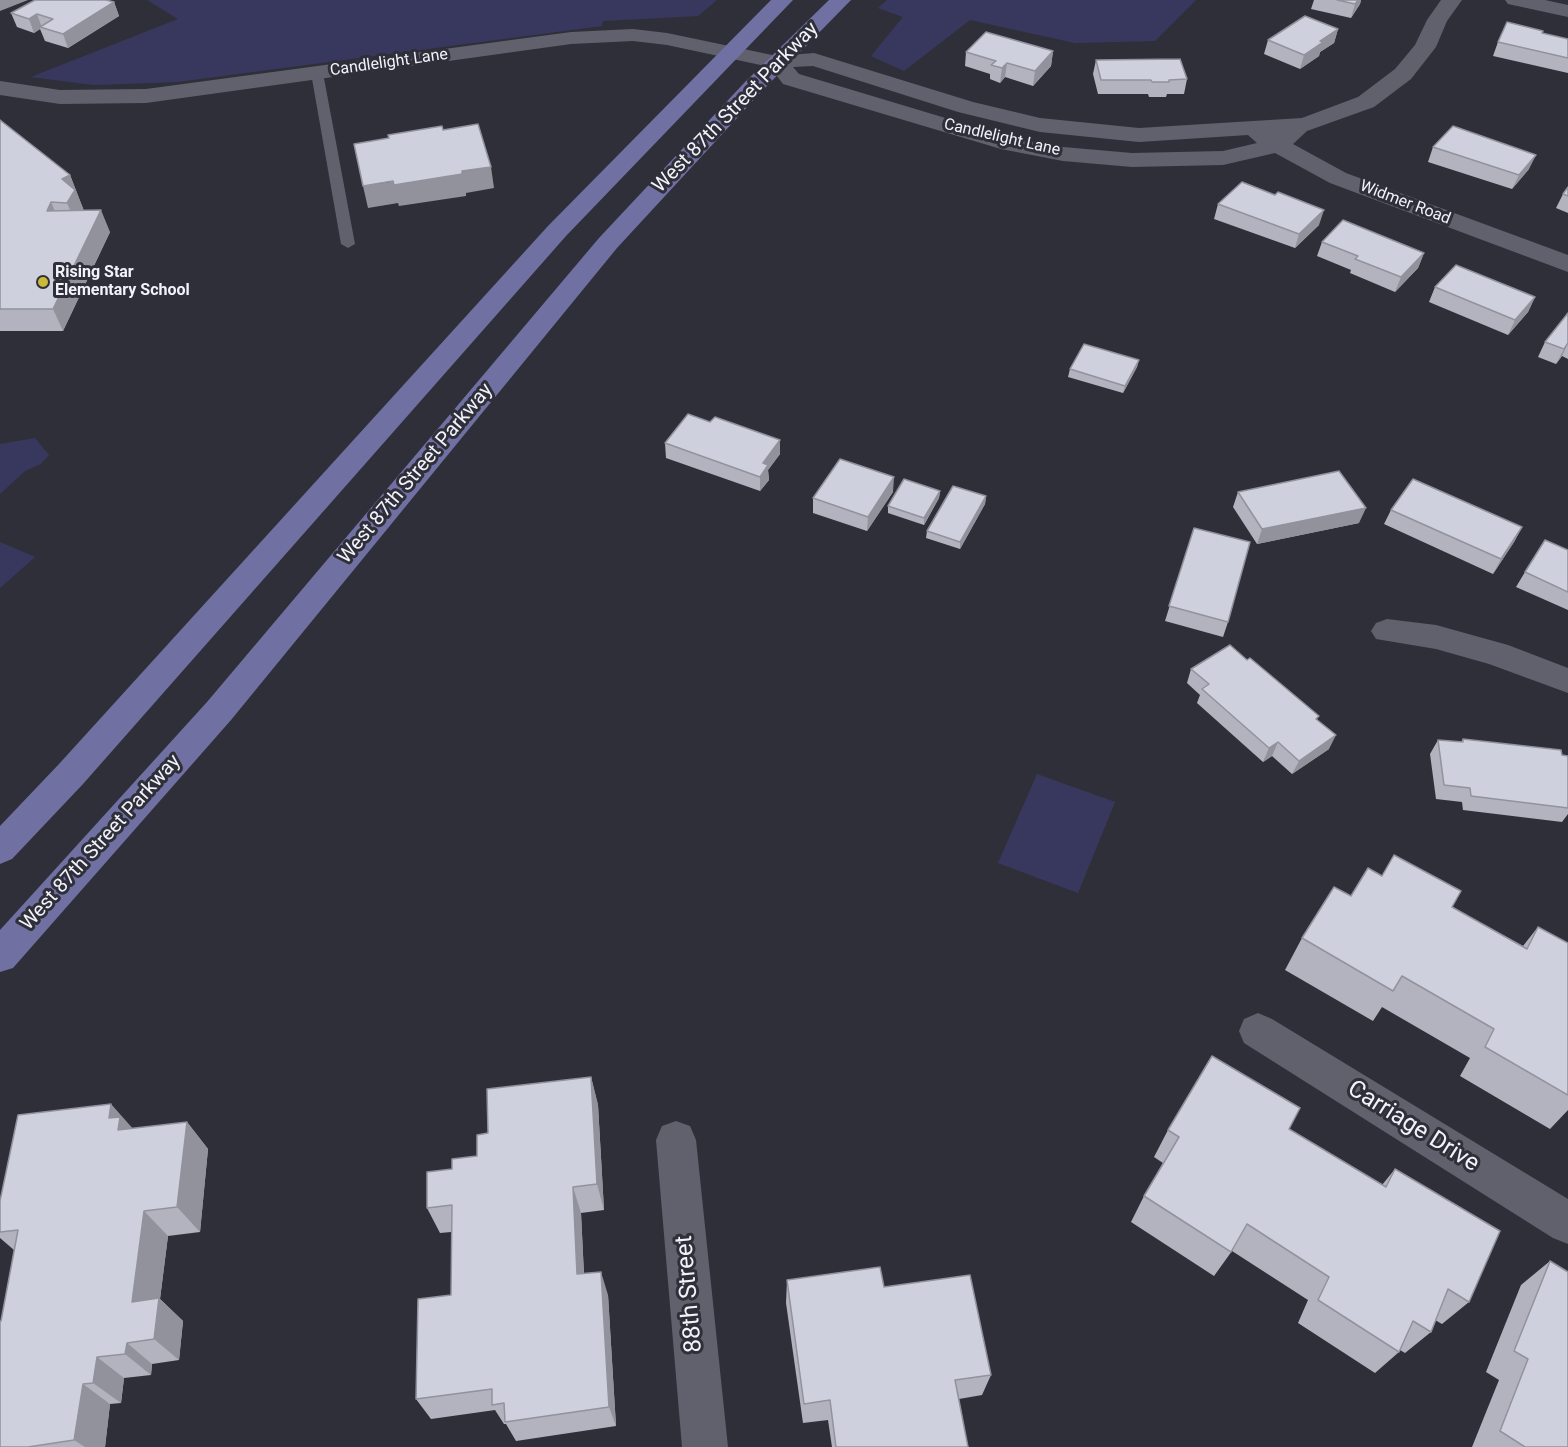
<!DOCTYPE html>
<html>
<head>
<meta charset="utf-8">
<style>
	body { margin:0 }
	canvas { display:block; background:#2f2f3a }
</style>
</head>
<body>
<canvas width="1568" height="1447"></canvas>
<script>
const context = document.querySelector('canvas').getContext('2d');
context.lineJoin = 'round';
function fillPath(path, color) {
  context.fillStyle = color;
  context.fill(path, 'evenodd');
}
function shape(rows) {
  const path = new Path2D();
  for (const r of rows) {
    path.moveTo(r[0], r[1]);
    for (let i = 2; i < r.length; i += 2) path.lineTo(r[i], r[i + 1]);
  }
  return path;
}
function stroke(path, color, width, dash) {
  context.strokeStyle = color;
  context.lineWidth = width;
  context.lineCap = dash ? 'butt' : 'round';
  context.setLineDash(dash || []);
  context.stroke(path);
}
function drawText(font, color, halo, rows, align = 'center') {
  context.font = font + ' Roboto,sans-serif';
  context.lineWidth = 6;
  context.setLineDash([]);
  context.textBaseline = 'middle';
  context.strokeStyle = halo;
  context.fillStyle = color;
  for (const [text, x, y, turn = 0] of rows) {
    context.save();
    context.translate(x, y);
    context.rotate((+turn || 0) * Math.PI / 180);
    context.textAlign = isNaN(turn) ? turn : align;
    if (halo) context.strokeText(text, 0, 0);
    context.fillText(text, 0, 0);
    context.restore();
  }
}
const green = shape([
	[147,0,717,0,698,16,603,21,602,26,177,82,93,85,31,77,178,19],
	[887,0,1196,0,1155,41,1075,43,970,20,904,71,871,56,903,17,878,8],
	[35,438,49,455,41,464,25,471,0,494,0,444],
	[0,542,35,557,0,588],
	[1037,774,1115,802,1078,893,998,863]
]);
const lane = shape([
	[317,69,323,73,355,244,348,248,341,244,311,73,317,69]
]);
const street = shape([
	[1441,0,1462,0,1447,21,1436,47,1411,79,1374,107,1307,131,1293,144,1346,173,1568,255,1568,272,1330,183,1275,153,1223,165,1132,167,1063,161,1001,149,783,84,770,67,667,45,633,41,571,44,146,103,60,104,0,95,0,81,60,90,146,89,571,32,633,29,667,33,777,56,814,53,973,102,1040,118,1139,128,1302,118,1358,97,1395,69,1415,45,1427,20,1441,0],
	[813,66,958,112,1040,132,1139,142,1248,135,1257,143,1223,151,1132,153,1063,147,1012,138,799,74,793,67,813,66],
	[1505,0,1545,0,1568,5,1568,17,1508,4,1505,0],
	[1387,619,1436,625,1508,645,1568,668,1568,693,1489,664,1436,649,1376,639,1371,631,1376,623,1387,619],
	[1258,1013,1272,1019,1568,1199,1568,1244,1553,1238,1244,1043,1239,1031,1244,1019,1258,1013],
	[676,1121,690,1126,696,1140,728,1447,682,1447,656,1140,662,1126,676,1121]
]);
const primary = shape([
	[771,0,793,0,566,236,83,784,12,859,0,864,0,826,59,764,548,226,771,0],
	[829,0,851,0,761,92,617,248,231,720,13,968,0,972,0,930,207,702,599,238,745,82,829,0]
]);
const wall = shape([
	[1314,0,1361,0,1360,4,1351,18,1311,9],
	[114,2,119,16,68,48,45,41,40,29,34,33,17,27,11,13],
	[1338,29,1334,43,1320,52,1319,56,1300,69,1264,54,1268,40],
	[1568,39,1568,73,1493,56,1498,42],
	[1053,51,1051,66,1033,86,1005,77,1000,83,990,79,990,74,965,66,966,52],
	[1096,60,1187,79,1184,94,1167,94,1166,97,1149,97,1148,94,1098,94,1093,74],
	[0,120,70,175,84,211,110,232,63,331,0,331],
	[1433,147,1529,169,1512,189,1428,162],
	[1568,187,1568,213,1556,208,1563,194],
	[1218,204,1319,225,1295,248,1214,219],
	[1322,242,1424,253,1418,268,1395,292,1350,273,1351,270,1317,256],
	[1435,287,1535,297,1528,312,1508,335,1429,302],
	[1568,313,1568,359,1562,356,1556,364,1538,357,1545,342],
	[1139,360,1137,367,1123,393,1068,377,1070,369],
	[665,443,780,454,768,470,769,480,760,491,666,458],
	[940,491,939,498,924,525,888,513,888,506],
	[893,492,867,531,813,513,813,498],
	[1238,492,1359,523,1257,544,1233,507],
	[986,496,985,504,960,549,926,538,927,531],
	[1391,510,1522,527,1514,542,1493,574,1384,524],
	[1194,528,1228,622,1223,637,1165,621],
	[1568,550,1568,610,1516,587,1525,572],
	[1191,669,1318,720,1329,749,1292,774,1272,756,1263,762,1197,703,1200,695,1187,683],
	[1463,739,1568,756,1568,814,1562,822,1463,810,1462,802,1436,799,1430,754,1438,740,1461,742],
	[1382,876,1452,907,1523,946,1538,927,1568,943,1568,1110,1550,1129,1460,1076,1470,1058,1382,1007,1373,1021,1285,970,1302,938,1351,896],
	[591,1077,598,1105,604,1210,581,1213,584,1274,608,1295,616,1426,516,1441,506,1424,504,1424,495,1410,431,1419,416,1399,451,1295,451,1232,440,1233,427,1208,452,1169,477,1156,488,1133],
	[187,1122,208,1149,200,1232,168,1236,160,1299,183,1321,179,1360,152,1364,151,1375,124,1378,121,1403,110,1404,105,1447,0,1447,1,1321,14,1250,0,1238,0,1201,133,1129],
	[1289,1129,1382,1185,1395,1169,1469,1302,1442,1324,1435,1320,1431,1332,1405,1353,1400,1350,1399,1352,1375,1373,1298,1323,1308,1300,1232,1251,1214,1276,1131,1222,1144,1196,1163,1163,1154,1157,1168,1130],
	[1550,1261,1568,1447,1472,1447,1499,1380,1486,1372,1521,1285],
	[787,1280,884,1287,991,1375,982,1395,959,1399,968,1447,832,1447,828,1420,803,1423,786,1303]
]);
const shadedWall = shape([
	[0,0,28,0,0,11],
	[1357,0,1361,0,1360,4,1351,18,1355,4],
	[114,2,119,16,68,48,63,34],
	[37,14,42,28,40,27,40,29,34,33,29,19],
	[1338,29,1334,43,1320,52,1319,56,1300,69,1304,55,1320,41],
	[1053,51,1051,66,1033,86,1035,71],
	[1007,63,1005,77,1000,83,1002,68],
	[1536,155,1529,169,1512,189,1519,175],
	[491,167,494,188,466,193,466,196,399,206,398,203,368,208,363,186],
	[70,175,84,211,76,224,67,203,62,179],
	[51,202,60,223,47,211],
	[101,210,110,232,63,331,53,309],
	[1324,210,1319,225,1295,248,1299,234],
	[1424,253,1418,268,1395,292,1401,277],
	[1535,297,1528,312,1508,335,1515,320],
	[1568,343,1562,356,1556,364,1564,349],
	[1139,360,1137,367,1123,393,1125,386],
	[780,440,780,454,768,470,769,480,760,491,760,477,763,463],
	[894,477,893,492,867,531,868,517],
	[940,491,939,498,924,525,924,518],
	[986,496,985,504,960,549,960,542],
	[1366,508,1359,523,1257,544,1262,529],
	[1522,527,1514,542,1493,574,1501,559],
	[1336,735,1329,749,1292,774,1299,761],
	[1278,742,1272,756,1263,762,1269,748],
	[591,1077,598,1105,604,1210,597,1184],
	[111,1104,135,1131,142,1158,109,1118],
	[187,1122,208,1149,200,1232,177,1207],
	[573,1187,581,1213,585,1298,577,1274],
	[144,1211,168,1236,160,1299,183,1321,179,1360,154,1339,132,1302],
	[601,1272,608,1295,616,1426,609,1407],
	[127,1343,152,1364,151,1375,125,1354],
	[97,1357,124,1378,121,1403,93,1383],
	[83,1384,110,1404,105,1447,85,1447,74,1440]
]);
const building = shape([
	[35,0,106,0,114,2,63,34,40,27,53,19,37,14,29,19,11,13,35,0],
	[1337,0,1358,0,1355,4,1337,0],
	[1305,16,1338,29,1320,41,1323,42,1304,55,1268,40,1305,16],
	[1507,22,1543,31,1542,33,1568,39,1568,58,1498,42,1507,22],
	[986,32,1053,51,1035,71,1007,63,1002,68,991,65,996,61,966,52,986,32],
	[1180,59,1187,79,1169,80,1169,82,1152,82,1151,80,1101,80,1096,60,1180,59],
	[0,120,70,175,62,179,75,190,67,203,51,202,47,211,101,210,53,309,0,309,0,120],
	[478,124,491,167,462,171,462,174,394,185,393,181,363,186,354,144,389,138,388,135,442,126,443,130,478,124],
	[1453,126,1536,155,1519,175,1433,147,1453,126],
	[1242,182,1275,195,1278,192,1324,210,1299,234,1218,204,1242,182],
	[1568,187,1568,196,1563,194,1568,187],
	[1343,220,1424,253,1401,277,1355,259,1358,256,1322,242,1343,220],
	[1456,265,1535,297,1515,320,1435,287,1456,265],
	[1568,313,1568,343,1564,349,1545,342,1568,313],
	[1084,344,1139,360,1125,386,1070,369,1084,344],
	[688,414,710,422,715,417,780,440,763,463,768,465,760,477,665,443,688,414],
	[840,459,894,477,868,517,813,498,840,459],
	[1339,471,1366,508,1262,529,1238,492,1339,471],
	[904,479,940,491,924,518,888,506,904,479],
	[1413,479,1522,527,1501,559,1391,510,1413,479],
	[953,486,986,496,960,542,927,531,953,486],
	[1194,528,1250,542,1228,622,1169,606,1194,528],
	[1545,540,1568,550,1568,592,1525,572,1545,540],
	[1230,645,1247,660,1250,658,1319,716,1316,719,1336,735,1299,761,1278,742,1269,748,1202,689,1209,684,1191,669,1230,645],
	[1463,739,1561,750,1562,755,1568,756,1568,808,1471,796,1470,788,1444,785,1438,740,1463,742,1463,739],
	[1394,855,1461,891,1452,907,1527,949,1538,927,1568,943,1568,1095,1485,1047,1494,1029,1402,976,1393,991,1302,938,1334,887,1351,896,1368,868,1382,876,1394,855],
	[1212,1056,1300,1108,1289,1129,1386,1187,1395,1169,1500,1231,1469,1302,1448,1289,1431,1332,1413,1321,1399,1352,1318,1300,1329,1277,1247,1224,1231,1252,1144,1196,1179,1137,1168,1130,1212,1056],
	[591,1077,597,1184,573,1187,577,1274,601,1272,609,1407,505,1422,504,1403,492,1405,492,1389,416,1399,418,1299,451,1295,452,1205,427,1208,427,1172,452,1169,452,1159,477,1156,477,1135,488,1133,487,1089,591,1077],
	[111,1104,109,1118,120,1117,118,1130,187,1122,177,1207,144,1211,132,1302,159,1298,154,1339,127,1343,125,1354,97,1357,93,1383,83,1384,74,1440,28,1447,0,1447,0,1321,1,1321,18,1230,0,1232,0,1201,18,1115,111,1104],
	[1550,1261,1568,1272,1568,1447,1525,1447,1500,1431,1528,1359,1514,1351,1550,1261],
	[880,1267,884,1287,970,1275,991,1375,955,1380,968,1447,836,1447,830,1400,804,1404,787,1280,880,1267]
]);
const markers = [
	[43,282,6,"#caba3a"]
];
const farStreetnames = [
	["Candlelight Lane",389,63,-8],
	["Candlelight Lane",1002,138,13],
	["Widmer Road",1405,203,21]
];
const farPoinames = [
	["Rising Star",55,273],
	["Elementary School",55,291]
];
const streetNames = [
	["West 87th Street Parkway",736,108,-46],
	["West 87th Street Parkway",416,474,-50],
	["West 87th Street Parkway",101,843,-48]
];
const nearStreetnames = [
	["Carriage Drive",1413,1127,32],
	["88th Street",690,1294,-95]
];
fillPath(green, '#38385f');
fillPath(lane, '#60616d');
fillPath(street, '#60616d');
fillPath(primary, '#7071a2');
fillPath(wall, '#b2b3bf');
fillPath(shadedWall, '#91929b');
fillPath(building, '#cfd0de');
stroke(building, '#91929b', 1.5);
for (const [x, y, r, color] of markers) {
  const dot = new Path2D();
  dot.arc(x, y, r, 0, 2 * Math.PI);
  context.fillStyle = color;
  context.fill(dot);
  stroke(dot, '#2f2f3a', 2);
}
drawText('16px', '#f2f2fa', '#2f2f3a', farStreetnames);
drawText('bold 16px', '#f2f2fa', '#2f2f3a', farPoinames, 'left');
drawText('20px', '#f2f2fa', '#2f2f3a', streetNames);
drawText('24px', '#f2f2fa', '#2f2f3a', nearStreetnames);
</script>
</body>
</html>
